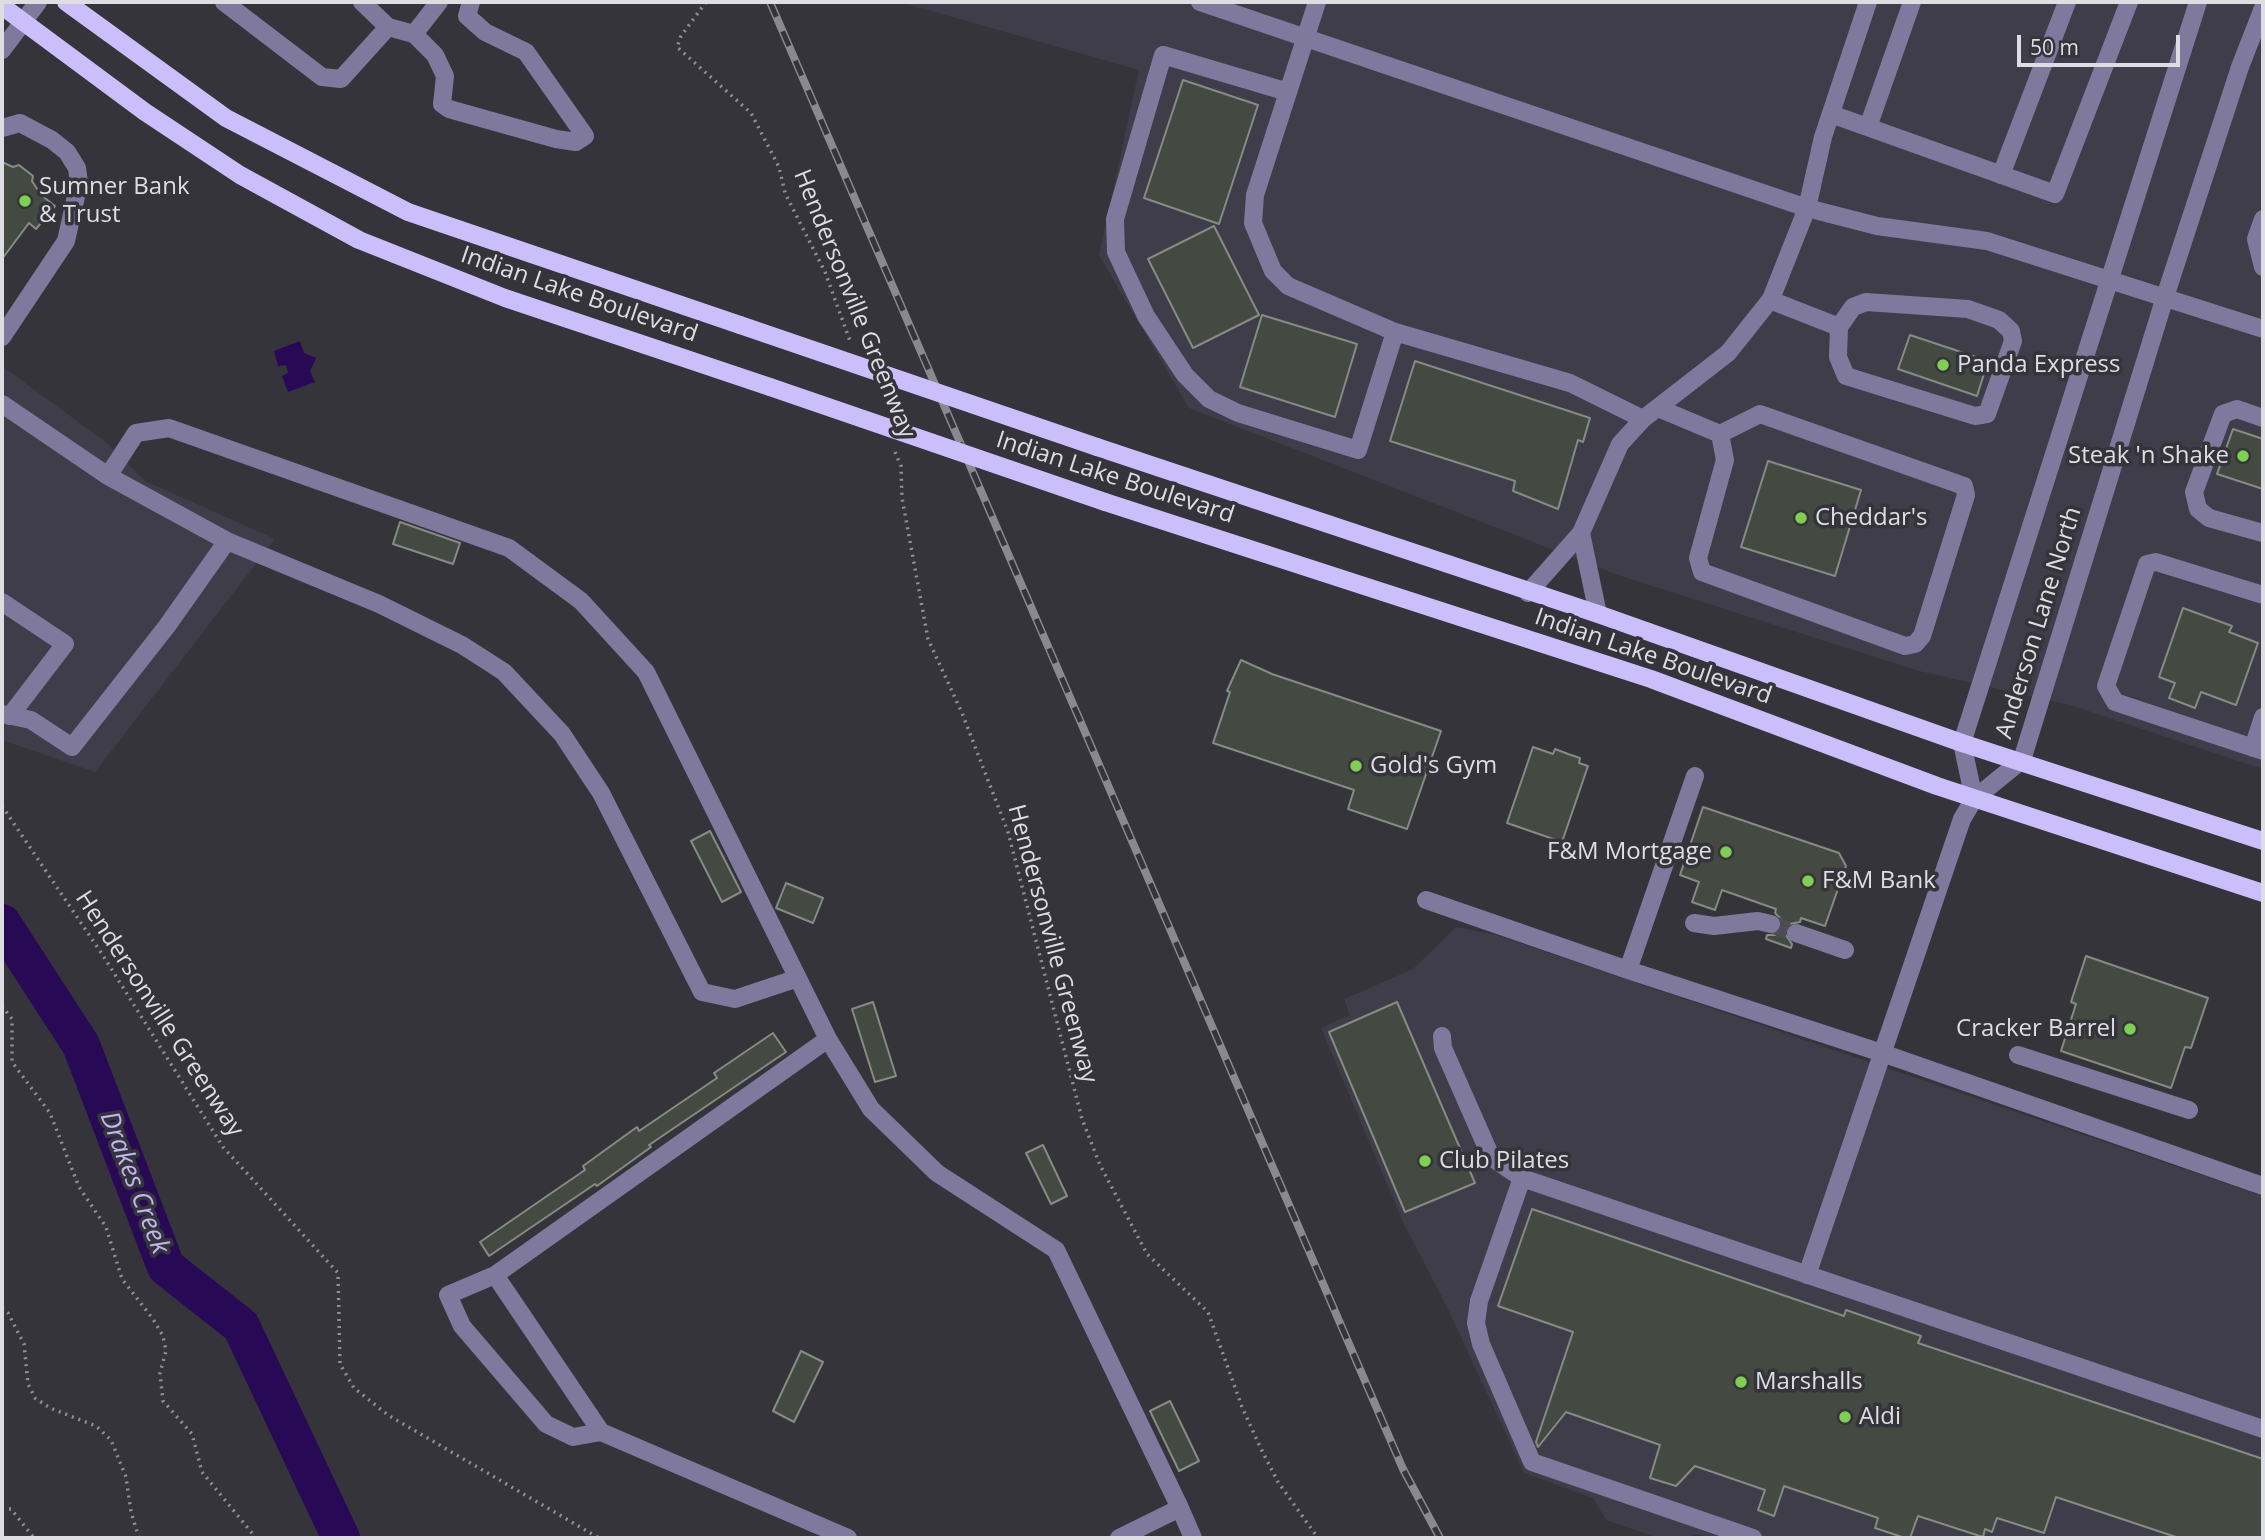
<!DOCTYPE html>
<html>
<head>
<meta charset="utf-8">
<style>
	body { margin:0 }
	#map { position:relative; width:2265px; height:1540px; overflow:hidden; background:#35343b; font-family:"Open Sans",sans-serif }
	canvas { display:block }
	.frame { position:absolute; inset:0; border:4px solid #dedde2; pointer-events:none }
	.scale { position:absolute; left:2017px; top:35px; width:163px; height:32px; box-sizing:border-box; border:4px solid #dedde2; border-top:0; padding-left:9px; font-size:21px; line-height:24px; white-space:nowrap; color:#dedde2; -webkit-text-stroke:5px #35343b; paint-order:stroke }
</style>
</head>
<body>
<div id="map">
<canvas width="2265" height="1540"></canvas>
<div class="frame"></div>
<div class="scale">50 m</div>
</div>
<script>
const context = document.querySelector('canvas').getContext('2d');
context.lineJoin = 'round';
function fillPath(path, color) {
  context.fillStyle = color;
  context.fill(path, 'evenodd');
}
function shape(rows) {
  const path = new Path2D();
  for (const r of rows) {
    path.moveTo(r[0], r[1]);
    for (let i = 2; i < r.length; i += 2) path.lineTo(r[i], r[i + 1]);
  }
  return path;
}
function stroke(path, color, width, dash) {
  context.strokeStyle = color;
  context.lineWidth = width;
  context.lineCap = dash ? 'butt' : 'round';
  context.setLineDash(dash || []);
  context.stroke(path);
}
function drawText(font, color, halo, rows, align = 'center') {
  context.font = font + ' "Open Sans",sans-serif';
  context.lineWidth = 7;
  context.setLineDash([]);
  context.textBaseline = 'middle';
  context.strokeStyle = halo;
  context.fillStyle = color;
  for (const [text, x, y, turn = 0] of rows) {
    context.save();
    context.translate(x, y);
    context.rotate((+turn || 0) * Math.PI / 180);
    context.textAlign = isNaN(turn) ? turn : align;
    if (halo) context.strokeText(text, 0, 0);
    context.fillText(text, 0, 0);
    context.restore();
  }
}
const built = shape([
	[900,2,2263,2,2263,769,2070,705,1919,671,1618,575,1189,408,1099,255,1139,70],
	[2,366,107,443,145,481,275,539,95,772,2,740],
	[1456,927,1496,935,2263,1196,2263,1538,1709,1538,1698,1534,1684,1538,1659,1538,1606,1520,1593,1498,1524,1473,1448,1309,1403,1222,1321,1028,1350,1015,1344,999,1413,969]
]);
const water = shape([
	[300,341,304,353,316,358,310,371,315,382,288,392,282,376,288,373,286,365,278,366,274,351]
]);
const river = shape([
	[2,923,81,1045,166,1267,241,1326,341,1538]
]);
const building = shape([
	[1183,80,1258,105,1219,224,1144,198,1183,80],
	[2,162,13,167,19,165,33,176,32,181,41,195,55,206,36,229,29,223,2,259,2,162],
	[1214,226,1259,315,1193,348,1148,259,1214,226],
	[1262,315,1357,344,1335,417,1240,387,1262,315],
	[1910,335,1988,361,1977,396,1898,369,1910,335],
	[1415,361,1590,418,1583,442,1578,440,1558,509,1513,491,1515,481,1390,441,1415,361],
	[2233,429,2263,439,2263,489,2217,474,2233,429],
	[1768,461,1861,490,1835,576,1741,547,1768,461],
	[400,522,460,543,453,564,393,544,400,522],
	[2183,608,2232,626,2229,632,2258,643,2236,705,2201,692,2195,708,2169,698,2175,683,2159,677,2183,608],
	[1241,660,1272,674,1441,731,1407,829,1348,809,1354,790,1213,743,1230,692,1227,691,1241,660],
	[1533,747,1553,754,1555,749,1568,754,1580,758,1579,763,1588,766,1562,842,1507,823,1533,747],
	[1703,807,1839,853,1846,866,1825,926,1801,918,1800,922,1789,924,1785,934,1792,944,1791,948,1766,939,1767,935,1775,935,1782,927,1782,920,1775,913,1776,909,1722,890,1715,910,1692,902,1699,882,1680,875,1703,807],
	[710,831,741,892,722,902,691,841,710,831],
	[786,883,823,898,813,923,776,908,786,883],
	[2086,956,2208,998,2191,1048,2185,1047,2171,1088,2061,1051,2076,1004,2071,1002,2086,956],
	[873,1002,896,1076,875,1082,852,1009,873,1002],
	[1397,1002,1475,1183,1405,1212,1329,1032,1397,1002],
	[773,1033,786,1052,649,1145,651,1147,597,1186,595,1184,489,1256,480,1242,585,1170,583,1166,637,1127,639,1131,717,1078,714,1073,773,1033],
	[1043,1145,1067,1196,1051,1204,1026,1153,1043,1145],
	[1532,1209,1844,1316,1846,1310,1921,1336,1918,1343,2263,1459,2263,1538,2179,1538,2056,1497,2044,1533,1997,1518,1992,1532,1985,1529,1983,1537,1918,1516,1910,1538,1905,1538,1875,1528,1878,1518,1784,1486,1774,1516,1758,1510,1765,1490,1695,1466,1676,1486,1650,1478,1660,1445,1566,1412,1538,1447,1536,1442,1573,1332,1498,1306,1532,1209],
	[801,1351,823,1362,794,1422,773,1411,801,1351],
	[1170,1401,1199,1461,1179,1471,1150,1411,1170,1401]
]);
const minorTunnel = shape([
	[1771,924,1796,933]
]);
const path = shape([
	[706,2,681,36,677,47,751,113,779,167,785,193,825,272,850,341],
	[895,452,901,466,902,498,928,639,962,713,1008,832,1082,1119,1100,1165,1147,1254,1208,1312,1242,1407,1261,1449,1278,1482,1318,1538],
	[2,806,102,954,223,1147,338,1273,340,1364,354,1388,388,1415,599,1538],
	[2,1006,12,1019,12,1062,50,1113,79,1187,106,1227,122,1279,153,1319,163,1336,166,1351,160,1373,163,1401,192,1434,202,1472,256,1538],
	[2,1308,8,1313,24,1344,28,1384,35,1398,50,1408,96,1426,111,1440,126,1477,131,1512,139,1538],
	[2,1509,11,1509,34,1538]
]);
const minor = shape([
	[224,2,322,77,341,79,388,27],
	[362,2,388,27,414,34,439,2],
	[1200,2,1807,208,1877,226,1987,241,2263,329],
	[1317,2,1255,195,1253,223,1273,271,1288,286,1395,332,1570,383,1643,419],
	[414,34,435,55,445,76,442,104,449,109,556,139,576,142,585,136,526,52,485,32,467,16,471,2],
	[2,50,38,2],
	[1288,92,1163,55,1115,219,1116,252,1146,316,1185,375,1209,399,1238,413,1358,450,1395,332],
	[1831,114,2055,194,2129,2],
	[1868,127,1912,2],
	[2,128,20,123,52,140,67,152,77,168,79,183,66,241,2,337],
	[2001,175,2067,2],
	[2263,219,2256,239,2263,267],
	[1770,300,1839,327],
	[1866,302,1968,309,1999,320,2011,331,2013,341,1987,414,1975,416,1846,376,1838,357,1839,327,1853,307,1866,302],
	[2,404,108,476,227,541,167,626,72,747,31,720,2,714],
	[1658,408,1720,434,1725,460,1698,558,1702,572,1905,646,1915,644,1922,636,1966,495,1964,486,1760,414,1720,434],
	[2263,418,2237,409,2223,414,2194,492,2198,509,2209,518,2263,533],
	[108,476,136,433,169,428,509,548,581,601,646,672,828,1039,871,1109,937,1173,1056,1250,1180,1508,1119,1538],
	[1581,533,1598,614],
	[227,541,379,604,462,645,504,672,562,734,601,793,702,992,735,999,798,978],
	[1528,593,1581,533,1620,444,1643,419,1728,353,1771,299,1807,208,1823,137,1868,2],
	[2263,595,2156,562,2147,564,2106,686,2115,702,2263,751],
	[2,602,65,644,10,716],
	[2253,748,2263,717],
	[1974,799,1962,743,2198,2],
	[1426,900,1628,970,1882,1053,2263,1186],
	[1694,923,1714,926,1758,921,1771,924],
	[1796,933,1845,950],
	[1628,970,1695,776],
	[1442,1036,1443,1048,1491,1157,1522,1178,2263,1429],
	[828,1039,495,1275,601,1432,848,1538],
	[2018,1055,2189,1110],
	[1522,1178,1479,1301,1476,1323,1481,1344,1532,1462,1753,1538],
	[495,1275,448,1295,462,1326,546,1424,573,1437,601,1432],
	[1807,1275,1962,819,1974,799,2022,760,2165,297,2240,67,2263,8],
	[1180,1508,1193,1538]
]);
const major = shape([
	[66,2,226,118,408,212,740,325],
	[2,6,145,112,240,175,359,240,505,298,770,387],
	[1097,447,1598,614,1962,743,2263,841],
	[1105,502,1651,679,1937,786,2263,893]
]);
const rail = shape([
	[770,2,1403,1469,1440,1538]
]);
const majorBridge = shape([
	[740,325,1097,447],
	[770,387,1105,502]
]);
const markers = [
	[25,201,7,"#7fd052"],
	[1943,365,7,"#7fd052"],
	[2243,456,7,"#7fd052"],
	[1801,518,7,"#7fd052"],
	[1356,766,7,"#7fd052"],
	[1726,852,7,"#7fd052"],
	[1808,881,7,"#7fd052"],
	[2130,1029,7,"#7fd052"],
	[1425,1161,7,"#7fd052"],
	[1741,1382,7,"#7fd052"],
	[1845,1417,7,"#7fd052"]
];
const poiNames = [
	["Sumner Bank",39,187],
	["& Trust",39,215],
	["Panda Express",1957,365],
	["Steak 'n Shake",2229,456,"right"],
	["Cheddar's",1815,518],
	["Gold's Gym",1370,766],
	["F&M Mortgage",1712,852,"right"],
	["F&M Bank",1822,881],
	["Cracker Barrel",2116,1029,"right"],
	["Club Pilates",1439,1161],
	["Marshalls",1755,1382],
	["Aldi",1859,1417]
];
const streetNames = [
	["Indian Lake Boulevard",579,295,19],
	["Hendersonville Greenway",854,304,68],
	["Indian Lake Boulevard",1115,478,18],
	["Anderson Lane North",2039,623,-73],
	["Indian Lake Boulevard",1653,657,19],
	["Hendersonville Greenway",1052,944,75],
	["Hendersonville Greenway",159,1014,57]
];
const waterNames = [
	["Drakes Creek",134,1183,69]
];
fillPath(built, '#3f3d4a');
fillPath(water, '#280956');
stroke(river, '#280956', 38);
fillPath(building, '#444942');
stroke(building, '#868b84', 2);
stroke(minorTunnel, '#4e4d54', 18, [18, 9]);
stroke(path, '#919096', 3.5, [2, 5]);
stroke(minor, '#80799e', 18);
stroke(major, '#cabffb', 18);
stroke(rail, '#8a898f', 8);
stroke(rail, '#35343b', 5, [16]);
stroke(majorBridge, '#cabffb', 18);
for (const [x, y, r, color] of markers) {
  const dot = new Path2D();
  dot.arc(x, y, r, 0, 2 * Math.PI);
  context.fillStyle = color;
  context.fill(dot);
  stroke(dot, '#35343b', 2.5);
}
drawText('24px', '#dedde2', '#35343b', poiNames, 'left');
drawText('24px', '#dedde2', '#35343b', streetNames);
drawText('italic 26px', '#c1b4f6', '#35343b', waterNames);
</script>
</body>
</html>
